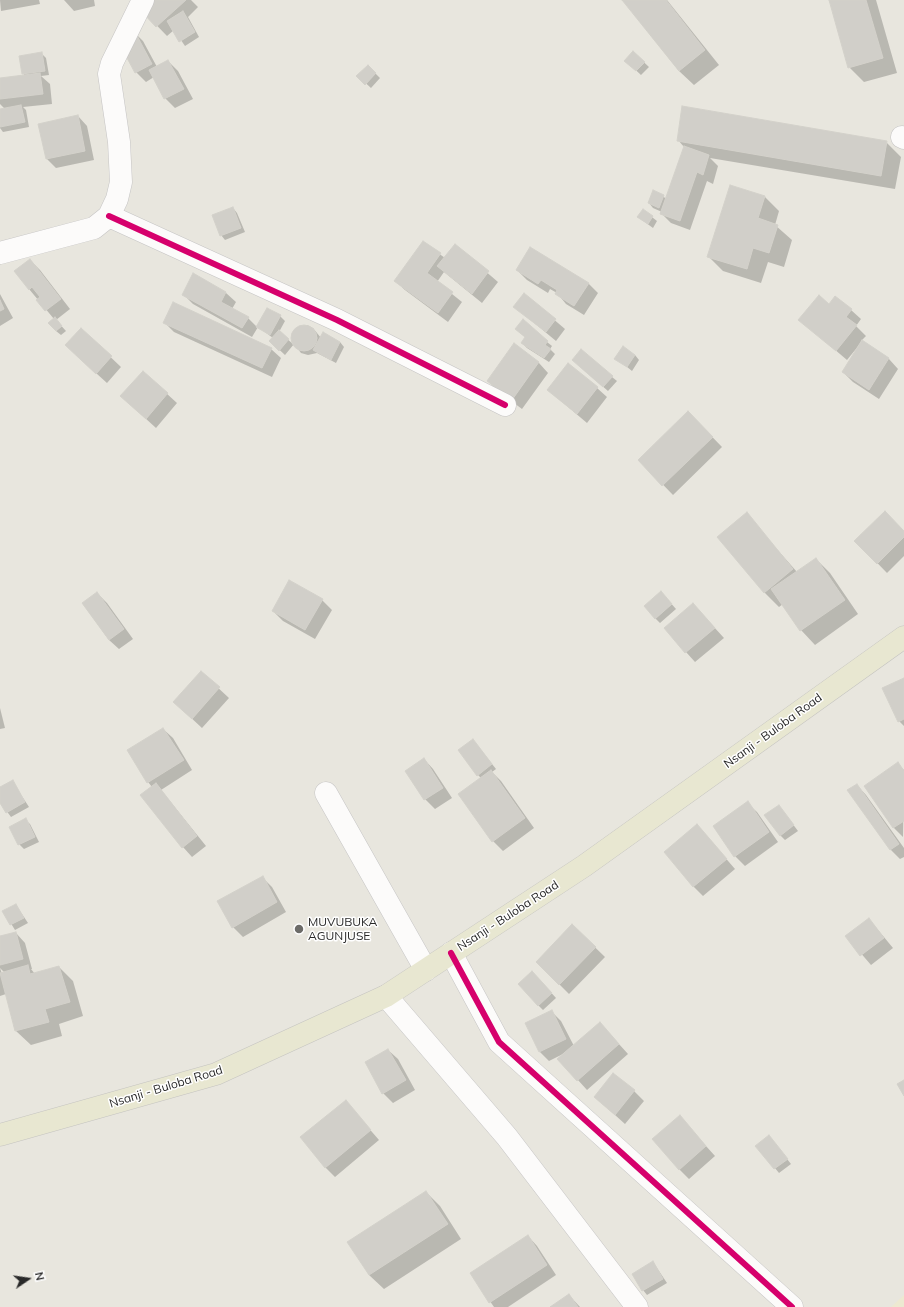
<!DOCTYPE html>
<html>
<head>
<meta charset="utf-8">
<style>
	body { margin:0 }
	#map { position:relative; width:904px; height:1307px; overflow:hidden; background:#e8e6de; font-family:Mulish,sans-serif }
	canvas { display:block }
	.north { position:absolute; left:8px; top:1259px; width:40px; height:40px; -webkit-text-stroke:3px #fff; paint-order:stroke; rotate:77deg; font-size:11px; font-weight:700; line-height:16px; text-align:center; color:#292929 }
	.north::after { content:''; display:block; margin:auto; width:14px; height:18px; background:#292929; clip-path:polygon(50% 0,100% 100%,50% 72%,0 100%) }
</style>
</head>
<body>
<div id="map">
<canvas width="904" height="1307"></canvas>
<div class="north">N</div>
</div>
<script>
const context = document.querySelector('canvas').getContext('2d');
context.lineJoin = 'round';
function fillPath(path, color) {
  context.fillStyle = color;
  context.fill(path, 'evenodd');
}
function shape(rows) {
  const path = new Path2D();
  for (const r of rows) {
    if (r.length === 3) {
      path.moveTo(r[0] + r[2], r[1]);
      path.arc(r[0], r[1], r[2], 0, 2 * Math.PI);
      continue;
    }
    path.moveTo(r[0], r[1]);
    for (let i = 2; i < r.length; i += 2) path.lineTo(r[i], r[i + 1]);
  }
  return path;
}
function stroke(path, color, width, dash) {
  context.strokeStyle = color;
  context.lineWidth = width;
  context.lineCap = dash ? 'butt' : 'round';
  context.setLineDash(dash || []);
  context.stroke(path);
}
function drawText(font, color, halo, rows, align = 'center') {
  context.font = font + ' Mulish,sans-serif';
  context.lineWidth = 3;
  context.setLineDash([]);
  context.textBaseline = 'middle';
  context.strokeStyle = halo;
  context.fillStyle = color;
  for (const [text, x, y, turn = 0] of rows) {
    context.save();
    context.translate(x, y);
    context.rotate((+turn || 0) * Math.PI / 180);
    context.textAlign = isNaN(turn) ? turn : align;
    if (halo) context.strokeText(text, 0, 0);
    context.fillText(text, 0, 0);
    context.restore();
  }
}
const education = shape([
	[904,1295,904,1307,891,1307]
]);
const shadow = shape([
	[0,0,39,0,40,4,1,11],
	[64,0,94,0,95,6,74,11],
	[132,0,191,0,198,7,188,17,199,37,185,46,174,30,167,36],
	[623,0,667,0,719,65,694,85,679,71],
	[830,0,876,0,897,73,864,82,849,67],
	[134,32,143,41,157,67,168,61,178,71,193,99,175,108,165,98,154,77,146,82,136,72],
	[633,52,649,67,641,75,626,61],
	[42,54,46,58,49,75,41,76,50,84,52,104,23,107,26,110,29,127,3,132,0,128,0,110,5,109,0,104,0,79,25,76,23,73],
	[368,66,380,78,371,88,358,76],
	[78,116,87,126,94,160,56,168,46,158],
	[678,140,886,142,901,157,895,189,710,158,718,166,713,184,707,181,690,230,671,223,661,213,662,212,653,208,649,203,663,196,666,199,684,147],
	[765,197,779,211,775,225,792,240,784,267,768,262,761,283,723,271,709,257],
	[233,208,237,213,245,232,225,240,221,235],
	[643,210,657,221,653,228,638,217],
	[423,242,445,258,455,245,498,282,482,303,444,272,437,282,462,302,448,322,405,290,395,281],
	[30,260,40,270,70,309,56,320,66,331,61,335,56,331,54,319,29,289],
	[517,270,588,283,598,293,584,315,566,304,557,293,550,289,548,293,527,280],
	[194,275,226,293,236,302,232,309,248,318,257,327,267,309,280,316,285,321,279,332,293,344,292,336,295,330,300,326,307,325,313,328,321,338,340,342,344,347,336,363,317,353,308,355,301,353,294,344,285,355,270,341,273,338,258,327,252,337,193,304,183,294],
	[0,294,13,318,0,326],
	[524,294,565,329,556,341,515,307],
	[829,305,851,310,861,319,856,326,866,336,861,341,889,359,898,369,879,399,853,382,843,372,861,344,860,344,847,360,800,320],
	[165,323,271,349,281,358,272,377,174,332],
	[81,329,121,367,107,383,76,355],
	[516,329,547,342,552,346,550,349,555,354,549,362,527,348,522,343,526,338],
	[514,345,539,363,548,373,522,409,498,391,488,381],
	[635,355,639,360,632,371,616,358],
	[578,365,612,377,617,381,608,391],
	[143,372,177,403,156,428,121,396],
	[597,388,607,397,587,423,548,390],
	[688,412,722,447,673,495,639,460],
	[746,514,797,572,816,559,830,573,858,614,815,645,801,630,783,604,779,607,765,593,718,537],
	[904,532,904,556,887,573,856,541],
	[661,592,676,609,660,623,655,618],
	[97,593,107,603,133,639,119,649,109,640,83,604],
	[322,600,332,610,315,639,283,621,273,611],
	[693,604,724,638,695,662,686,652],
	[201,672,229,698,202,728,174,702],
	[904,679,904,726,899,721],
	[0,708,5,728,0,729],
	[163,729,173,738,192,770,161,790,206,846,192,857,183,847,152,787,148,782],
	[477,745,496,769,492,772,501,781,534,828,503,851,493,841,460,794,481,778,478,775],
	[424,759,433,769,452,798,435,809,425,799],
	[898,764,904,770,903,837,894,828,866,786],
	[12,781,29,807,11,817,0,802,0,788],
	[857,785,866,795,904,848,904,857,900,859,891,850,849,791],
	[747,803,757,812,778,842,745,866,735,856,714,827],
	[779,806,798,831,785,840,780,835],
	[25,820,30,824,39,842,24,849,19,844],
	[697,825,735,869,703,896,693,886],
	[262,877,272,887,286,912,243,937,233,927],
	[16,905,28,923,15,930,4,912],
	[869,919,893,948,871,965,846,936],
	[572,925,605,957,569,994,537,962],
	[16,933,25,943,32,969,31,969,35,974,59,967,73,981,83,1016,59,1024,62,1036,31,1045,16,1031,6,994,0,996,0,968,2,974,5,973,0,968,0,937],
	[537,977,556,998,543,1010,538,1005],
	[551,1011,561,1021,574,1046,609,1033,628,1054,587,1090,559,1059,565,1053,549,1061,539,1051],
	[388,1050,398,1059,415,1090,393,1103,383,1093],
	[634,1091,644,1101,625,1124,595,1097],
	[346,1102,379,1140,335,1177,325,1167],
	[679,1116,715,1156,689,1179,679,1169],
	[773,1141,791,1164,779,1173,757,1146],
	[426,1192,440,1206,461,1239,384,1289,369,1275,349,1242],
	[528,1236,537,1246,556,1275,508,1307,494,1307,471,1274],
	[653,1262,667,1283,647,1295,643,1290],
	[569,1295,580,1307,552,1307]
]);
const building = shape([
	[131,0,186,0,156,27,131,0],
	[622,0,666,0,705,50,679,71,622,0],
	[829,0,866,0,883,58,848,68,829,0],
	[183,11,195,32,179,42,167,21,183,11],
	[134,30,152,64,135,73,117,39,134,30],
	[633,51,645,62,636,71,624,61,633,51],
	[42,52,45,71,22,74,19,56,42,52],
	[168,60,184,89,164,99,149,70,168,60],
	[368,65,376,73,365,85,356,76,368,65],
	[40,73,43,94,0,99,0,78,40,73],
	[21,105,25,122,0,127,0,109,21,105],
	[682,106,887,141,881,176,677,141,682,106],
	[78,115,85,151,46,159,38,124,78,115],
	[684,146,709,155,703,175,697,172,680,221,660,214,684,146],
	[730,185,765,196,758,218,778,225,769,253,753,248,747,269,707,257,730,185],
	[653,190,664,195,659,208,648,203,653,190],
	[233,207,241,228,220,236,212,215,233,207],
	[643,209,653,216,648,224,637,217,643,209],
	[423,241,441,253,427,273,453,292,438,313,394,281,423,241],
	[455,244,489,271,472,294,437,266,455,244],
	[530,247,589,283,574,306,555,294,557,290,541,280,538,284,516,270,530,247],
	[30,259,61,299,45,311,36,300,40,297,32,287,29,290,14,271,30,259],
	[193,273,226,292,221,302,249,317,242,328,182,295,193,273],
	[524,293,556,319,546,332,513,307,524,293],
	[819,295,829,304,835,296,852,309,846,317,857,325,836,351,798,320,819,295],
	[0,300,4,309,0,311,0,300],
	[173,302,272,348,262,368,163,323,173,302],
	[267,308,281,315,270,335,256,327,267,308],
	[55,317,62,326,56,331,48,323,55,317],
	[523,319,548,341,545,345,551,349,544,358,521,343,525,337,515,329,523,319],
	[304,338,13],
	[81,328,112,356,96,374,65,345,81,328],
	[279,330,289,339,279,351,269,341,279,330],
	[323,332,340,342,331,360,313,350,323,332],
	[862,340,889,358,869,390,842,372,862,340],
	[514,343,539,362,512,400,487,381,514,343],
	[623,346,635,355,627,367,614,359,623,346],
	[581,349,613,376,603,387,572,360,581,349],
	[568,363,598,387,577,414,547,390,568,363],
	[143,371,168,393,146,419,120,396,143,371],
	[688,411,713,437,662,486,638,460,688,411],
	[885,511,904,531,904,537,877,564,854,541,885,511],
	[747,512,793,569,764,593,717,537,747,512],
	[816,558,845,600,800,631,771,589,816,558],
	[289,580,323,599,305,630,272,611,289,580],
	[661,591,672,604,655,619,644,606,661,591],
	[97,592,124,629,109,640,82,603,97,592],
	[693,603,715,628,685,653,664,628,693,603],
	[201,671,220,687,192,719,173,702,201,671],
	[904,678,904,719,898,722,882,688,904,678],
	[163,728,184,760,147,783,127,750,163,728],
	[473,739,492,764,477,776,458,750,473,739],
	[424,758,443,788,424,800,405,771,424,758],
	[898,762,904,771,904,821,893,828,864,786,898,762],
	[491,770,525,818,492,842,458,794,491,770],
	[13,780,25,802,6,813,0,803,0,787,13,780],
	[156,783,197,836,182,848,140,795,156,783],
	[857,784,899,844,890,850,847,790,857,784],
	[748,801,769,832,734,857,713,826,748,801],
	[779,805,794,825,780,836,764,815,779,805],
	[26,818,35,837,18,845,9,827,26,818],
	[697,824,727,859,693,887,664,852,697,824],
	[263,876,277,902,232,928,217,901,263,876],
	[16,904,24,918,10,925,2,911,16,904],
	[869,918,884,938,860,956,845,936,869,918],
	[572,924,596,947,559,985,536,962,572,924],
	[16,932,23,959,0,965,0,936,16,932],
	[28,965,30,974,59,966,70,1002,45,1009,49,1022,15,1031,0,973,28,965],
	[532,971,552,993,538,1006,518,984,532,971],
	[552,1010,566,1039,539,1052,525,1023,552,1010],
	[600,1022,619,1044,577,1081,557,1059,600,1022],
	[388,1049,406,1080,382,1094,365,1062,388,1049],
	[613,1073,635,1090,615,1115,594,1097,613,1073],
	[904,1080,904,1096,897,1084,904,1080],
	[346,1100,371,1130,325,1168,300,1137,346,1100],
	[680,1115,706,1146,679,1170,652,1139,680,1115],
	[769,1135,788,1159,774,1169,755,1146,769,1135],
	[426,1191,448,1224,369,1275,347,1242,426,1191],
	[528,1235,547,1265,489,1303,470,1273,528,1235],
	[653,1261,663,1279,642,1291,632,1274,653,1261],
	[569,1294,578,1307,550,1307,569,1294]
]);
const minor = shape([
	[902,137,904,138],
	[109,216,337,320,505,405],
	[0,253,94,228,109,216,117,199,121,182,119,142,109,74,112,63,143,0],
	[326,793,426,970],
	[451,953,499,1042,792,1307],
	[386,996,507,1137,637,1307]
]);
const major = shape([
	[0,1135,216,1074,386,996,584,866,904,637]
]);
const cycleway = shape([
	[109,216,337,320,505,405],
	[451,953,499,1042,792,1307]
]);
const markers = [
	[299,929,5,"#6c6b68"]
];
const streetNames = [
	["Nsanji - Buloba Road",773,731,-36],
	["Nsanji - Buloba Road",508,916,-33],
	["Nsanji - Buloba Road",166,1087,-17]
];
const poiNames = [
	["MUVUBUKA",308,922],
	["AGUNJUSE",308,936]
];
fillPath(education, '#ede9d1');
fillPath(shadow, '#0003');
fillPath(building, '#d1cfc9');
stroke(building, '#d3d1ca', 1);
stroke(minor, '#c5c4c4', 23);
stroke(major, '#c4c3c0', 23);
stroke(minor, '#fcfbfa', 22);
stroke(major, '#e8e7d1', 22);
stroke(cycleway, '#d6006c', 6);
for (const [x, y, r, color] of markers) {
  const dot = new Path2D();
  dot.arc(x, y, r, 0, 2 * Math.PI);
  context.fillStyle = color;
  context.fill(dot);
  stroke(dot, '#fff', 1.5);
}
drawText('12px', '#292929', '#fff', streetNames);
drawText('12px', '#292929', '#fff', poiNames, 'left');
</script>
</body>
</html>
